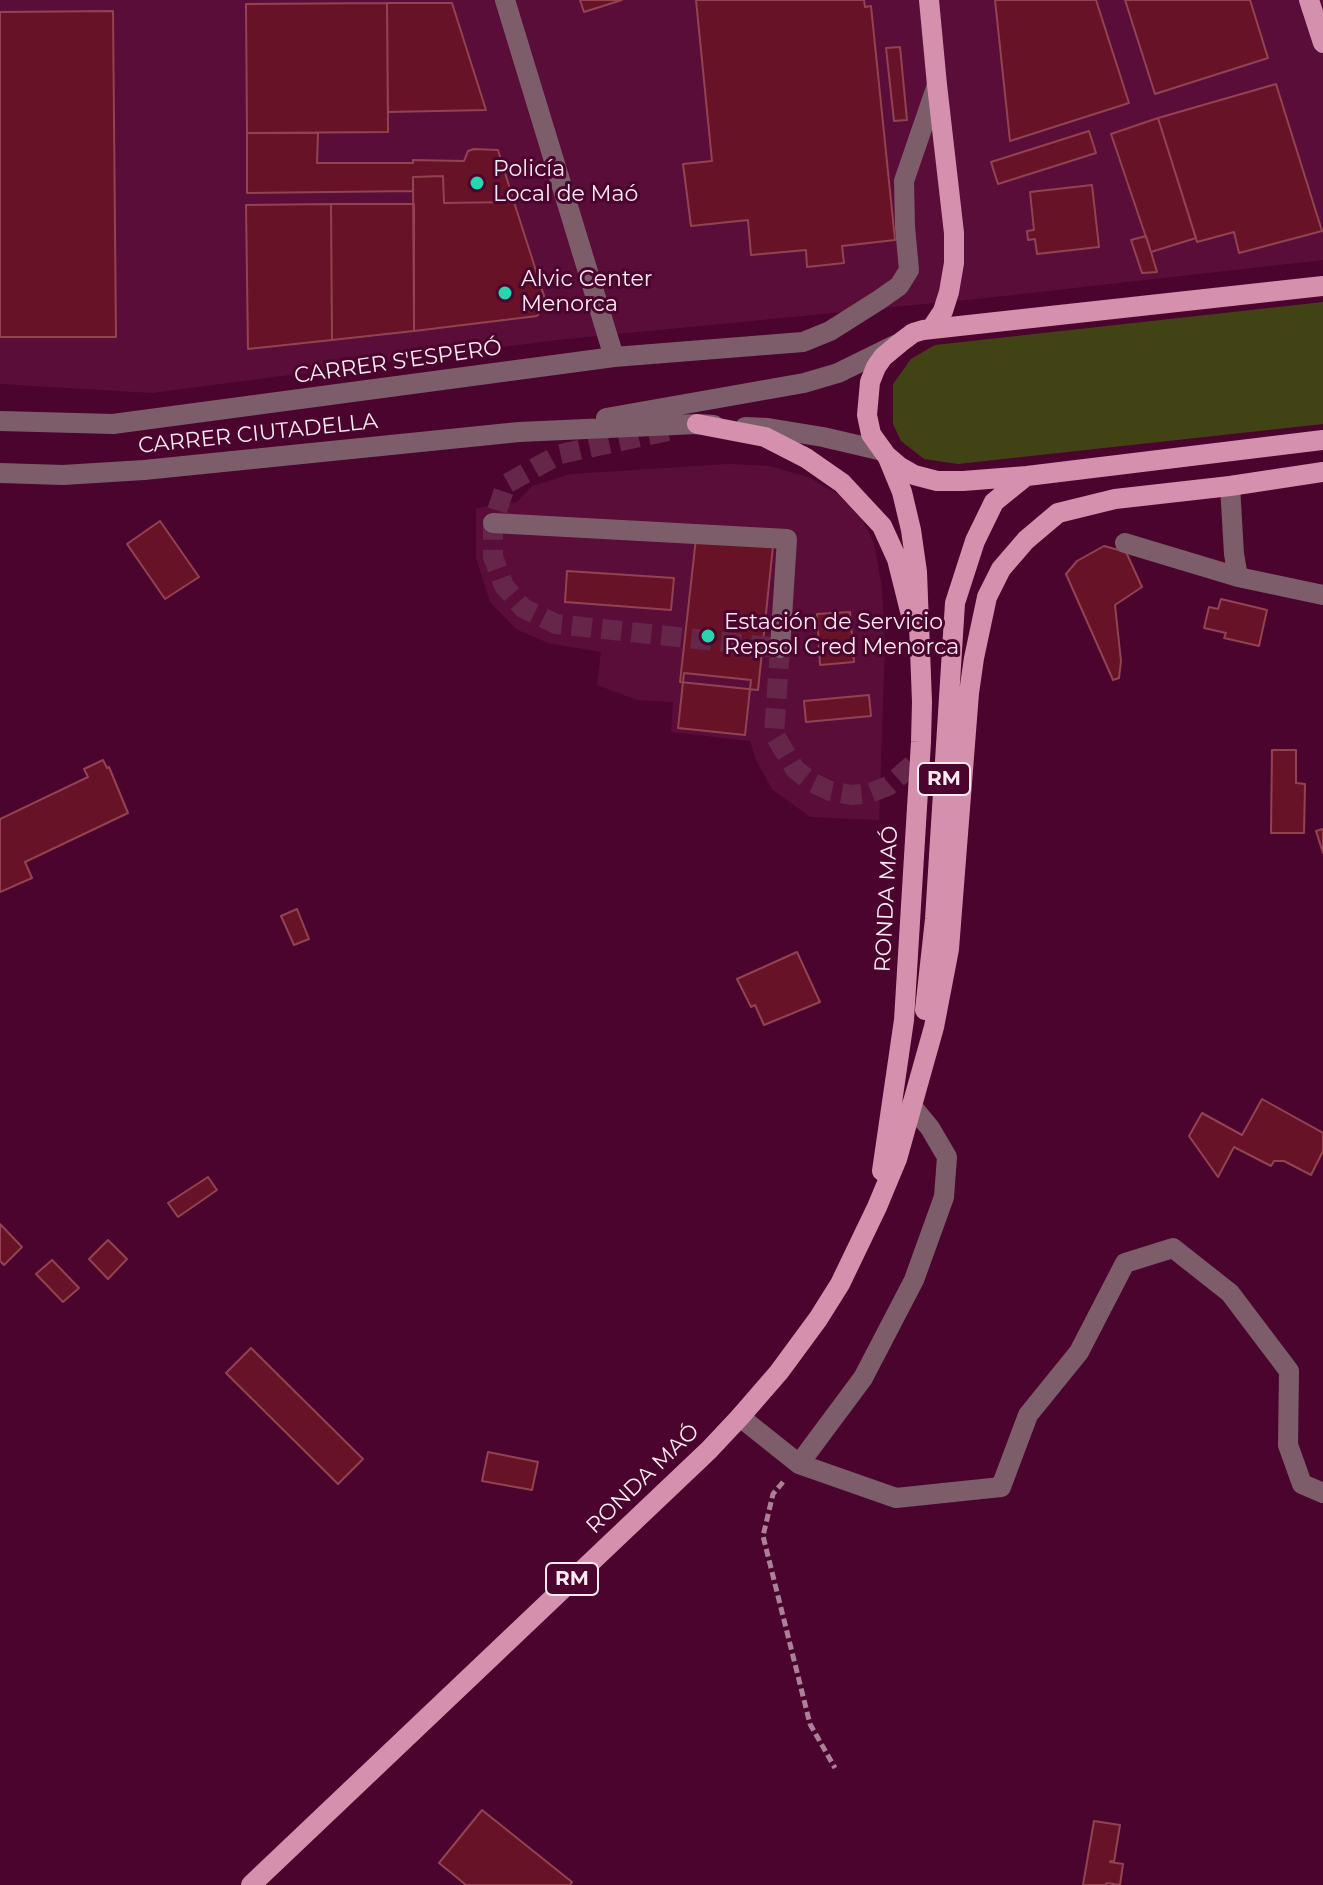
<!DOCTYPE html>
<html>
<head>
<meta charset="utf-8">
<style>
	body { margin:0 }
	canvas { display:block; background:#4a042d }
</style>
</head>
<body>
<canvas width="1323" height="1885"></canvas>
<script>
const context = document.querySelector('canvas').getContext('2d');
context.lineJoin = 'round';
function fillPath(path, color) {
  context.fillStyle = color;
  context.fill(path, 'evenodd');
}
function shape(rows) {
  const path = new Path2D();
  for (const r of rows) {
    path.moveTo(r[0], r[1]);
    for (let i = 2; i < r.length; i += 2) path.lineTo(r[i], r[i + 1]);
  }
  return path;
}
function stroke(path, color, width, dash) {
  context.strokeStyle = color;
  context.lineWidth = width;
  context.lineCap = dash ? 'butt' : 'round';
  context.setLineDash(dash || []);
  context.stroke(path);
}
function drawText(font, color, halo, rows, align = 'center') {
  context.font = font + ' Montserrat,sans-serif';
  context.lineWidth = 6;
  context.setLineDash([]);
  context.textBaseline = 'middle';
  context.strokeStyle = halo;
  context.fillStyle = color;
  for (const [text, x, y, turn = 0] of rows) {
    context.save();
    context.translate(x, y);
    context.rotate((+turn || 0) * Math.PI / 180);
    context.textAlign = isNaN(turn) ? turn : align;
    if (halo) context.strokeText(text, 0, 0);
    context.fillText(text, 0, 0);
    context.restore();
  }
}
const built = shape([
	[0,0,1323,0,1323,260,986,298,557,340,152,393,0,384],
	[728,464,770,466,808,477,838,494,861,517,874,543,882,588,885,645,879,820,810,817,772,789,756,760,750,741,671,732,673,702,637,700,597,685,601,652,548,643,516,629,490,602,476,558,476,508,517,502,532,486,571,474]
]);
const green = shape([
	[1323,302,1323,424,958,464,924,459,901,441,893,424,893,384,911,359,935,345]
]);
const building = shape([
	[580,0,622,0,584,12,580,0],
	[696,0,864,0,865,7,871,6,895,240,842,246,844,263,807,267,806,250,751,255,748,220,691,226,683,164,712,161,696,0],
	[995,0,1096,0,1129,103,1010,141,995,0],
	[1125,0,1250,0,1268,58,1155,94,1125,0],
	[387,3,452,3,486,110,388,112,387,3],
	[387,3,388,132,247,133,246,4,387,3],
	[113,11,116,337,0,337,0,12,113,11],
	[900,47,907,120,894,121,886,48,900,47],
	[1276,84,1322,231,1239,253,1234,232,1197,242,1158,118,1276,84],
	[1158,118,1196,238,1151,252,1111,134,1158,118],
	[1089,131,1096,153,998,184,991,162,1089,131],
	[247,133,318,133,317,163,413,163,413,160,464,161,468,151,474,149,498,150,514,202,444,203,443,176,413,177,413,191,247,193,247,133],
	[443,176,444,203,514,202,545,299,545,306,537,316,414,331,413,177,443,176],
	[1092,185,1099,247,1037,254,1035,239,1028,240,1027,231,1034,230,1030,192,1092,185],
	[331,204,332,340,248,349,246,205,331,204],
	[331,204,414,204,414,331,332,340,331,204],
	[1146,236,1151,252,1157,272,1142,273,1131,240,1146,236],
	[160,521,199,577,165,599,127,544,160,521],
	[696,538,773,546,758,690,680,682,696,538],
	[1104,546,1126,552,1142,587,1115,605,1121,661,1119,678,1113,680,1066,574,1077,561,1104,546],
	[567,571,674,578,671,610,565,602,567,571],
	[1221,599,1267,610,1259,646,1224,638,1226,633,1204,628,1209,607,1218,609,1221,599],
	[850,612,854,662,820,665,817,614,850,612],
	[684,673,751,680,745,735,678,728,684,673],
	[869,695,871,716,806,722,804,701,869,695],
	[1272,750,1296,750,1296,783,1305,784,1304,833,1271,833,1272,750],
	[103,760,107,768,109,767,128,813,25,862,32,878,0,892,0,819,88,777,84,769,103,760],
	[1323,829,1323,853,1316,831,1323,829],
	[297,909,309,939,294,945,281,916,297,909],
	[797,952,820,1002,764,1025,755,1005,751,1007,737,979,797,952],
	[1262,1099,1323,1133,1323,1151,1311,1175,1284,1161,1274,1161,1271,1166,1234,1147,1218,1177,1189,1136,1202,1113,1242,1135,1262,1099],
	[208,1177,217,1190,178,1217,168,1203,208,1177],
	[0,1224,22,1247,4,1265,0,1261,0,1224],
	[108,1240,127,1259,108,1279,89,1259,108,1240],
	[52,1260,79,1288,63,1302,36,1274,52,1260],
	[251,1348,363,1459,338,1484,226,1373,251,1348],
	[488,1452,538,1462,532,1490,482,1481,488,1452],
	[482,1810,572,1882,570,1885,466,1885,439,1863,482,1810],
	[1094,1821,1120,1825,1114,1862,1111,1861,1110,1862,1123,1864,1120,1885,1107,1883,1105,1885,1083,1885,1094,1821]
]);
const minorTunnel = shape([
	[668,431,560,454,506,484,493,523,493,557,504,586,523,608,556,624,780,648,774,734,795,769,811,782,830,791,852,795,870,793,888,786,920,758]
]);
const path = shape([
	[783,1482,773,1494,763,1536,810,1724,835,1768]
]);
const minor = shape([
	[505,0,614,357],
	[606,418,804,383,838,373,895,345],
	[0,421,113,424,614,357,803,342,830,331,879,300,899,286,909,270,905,227,904,181,937,85],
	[745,427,768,428,823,437,883,451],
	[0,473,63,475,144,470,519,432,697,424,714,425],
	[1230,486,1234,554,1238,577,1323,595],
	[493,523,787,539,780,648],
	[1125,543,1238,577],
	[740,1417,799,1464,896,1498,1001,1487,1028,1415,1079,1352,1125,1263,1173,1248,1230,1293,1289,1371,1288,1445,1302,1484,1323,1493],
	[799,1464,863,1378,914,1280,944,1197,947,1157,930,1128,911,1105]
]);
const major = shape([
	[929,0,937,85,954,233,954,263,949,292,943,311,931,329],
	[1309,0,1323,43],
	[1323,286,923,330,913,333,901,342,883,357,876,367,870,382,867,415,871,434,886,455,900,467,914,475,937,481,963,481,1027,476,1323,440],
	[697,424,765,437,806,458,842,483,882,526,897,559,911,615],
	[925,1010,935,919,955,603,975,541,994,502,1025,477],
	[882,1171,904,1020,921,742,922,702,917,572,911,530,902,492,888,458],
	[251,1885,709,1450,740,1417,779,1372,818,1319,840,1284,877,1207,897,1159,934,1027,949,949,969,693,974,658,987,597,1001,569,1026,540,1058,513,1115,499,1230,486,1323,472]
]);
const markers = [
	[477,183,8,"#29d5ad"],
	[505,293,8,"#29d5ad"],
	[708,636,8,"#29d5ad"]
];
const shields = [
	[944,779,52],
	[572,1579,52]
];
const shieldNames = [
	["RM",944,779],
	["RM",572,1579]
];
const poiNames = [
	["Policía",493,170],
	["Local de Maó",493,195],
	["Alvic Center",521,280],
	["Menorca",521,305],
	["Estación de Servicio",724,623],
	["Repsol Cred Menorca",724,648]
];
const streetNames = [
	["CARRER S'ESPERÓ",398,362,-8],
	["CARRER CIUTADELLA",258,434,-6],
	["RONDA MAÓ",887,899,-87],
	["RONDA MAÓ",643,1479,-44]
];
fillPath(built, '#5a0d39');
fillPath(green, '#414315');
fillPath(building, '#681228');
stroke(building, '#924350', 2);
stroke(minorTunnel, '#65264a', 20, [20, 10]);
stroke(path, '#ab8197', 5, [8, 4]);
stroke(minor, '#7e5d6b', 20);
stroke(major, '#d590ae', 20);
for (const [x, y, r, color] of markers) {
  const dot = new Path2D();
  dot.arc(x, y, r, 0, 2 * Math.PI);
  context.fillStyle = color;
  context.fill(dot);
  stroke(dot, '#4a042d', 3);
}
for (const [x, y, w] of shields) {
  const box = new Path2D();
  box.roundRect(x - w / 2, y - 16, w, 32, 6);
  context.fillStyle = '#4a042d';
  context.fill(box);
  stroke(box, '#fceaf1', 2);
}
drawText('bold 20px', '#fceaf1', null, shieldNames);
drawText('22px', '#fceaf1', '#4a042d', poiNames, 'left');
drawText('22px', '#fceaf1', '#4a042d', streetNames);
</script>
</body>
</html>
